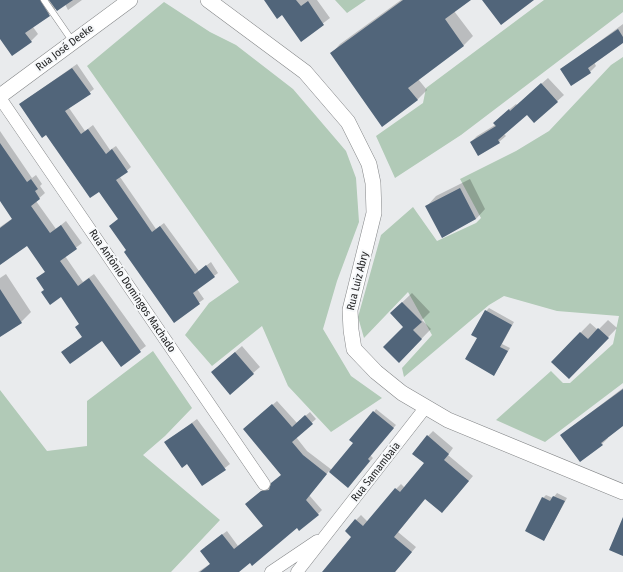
<!DOCTYPE html>
<html>
<head>
<meta charset="utf-8">
<style>
	body { margin:0 }
	canvas { display:block; background:#e9ebed }
</style>
</head>
<body>
<canvas width="623" height="572"></canvas>
<script>
const context = document.querySelector('canvas').getContext('2d');
context.lineJoin = 'round';
function fillPath(path, color) {
  context.fillStyle = color;
  context.fill(path, 'evenodd');
}
function shape(rows) {
  const path = new Path2D();
  for (const r of rows) {
    path.moveTo(r[0], r[1]);
    for (let i = 2; i < r.length; i += 2) path.lineTo(r[i], r[i + 1]);
  }
  return path;
}
function stroke(path, color, width, dash) {
  context.strokeStyle = color;
  context.lineWidth = width;
  context.lineCap = dash ? 'butt' : 'round';
  context.setLineDash(dash || []);
  context.stroke(path);
}
function drawText(font, color, halo, rows, align = 'center') {
  context.font = font + ' "Fira Sans Condensed",sans-serif';
  context.lineWidth = 4;
  context.setLineDash([]);
  context.textBaseline = 'middle';
  context.strokeStyle = halo;
  context.fillStyle = color;
  for (const [text, x, y, turn = 0] of rows) {
    context.save();
    context.translate(x, y);
    context.rotate((+turn || 0) * Math.PI / 180);
    context.textAlign = isNaN(turn) ? turn : align;
    if (halo) context.strokeText(text, 0, 0);
    context.fillText(text, 0, 0);
    context.restore();
  }
}
const green = shape([
	[335,0,366,0,347,13],
	[544,0,623,0,623,12,461,135,395,178,376,136,423,103,426,88],
	[164,2,210,32,236,45,293,89,346,151,356,178,359,222,337,281,323,329,351,376,382,398,331,432,288,386,262,326,212,366,185,335,209,303,239,282,87,66],
	[623,57,623,383,545,442,496,420,551,371,563,383,570,383,613,344,619,316,557,311,504,296,489,305,404,377,402,368,432,335,408,292,364,338,358,317,381,235,413,207,437,241,476,223,481,218,460,179,516,151,549,131,611,65],
	[153,351,192,408,165,436,143,455,220,520,171,572,0,572,0,390,47,451,87,446,87,401]
]);
const shadow = shape([
	[0,0,82,0,68,10,65,4,56,8,33,27,38,34,31,41,0,38],
	[265,0,317,0,330,18,301,40,283,13],
	[401,0,469,0,454,11,473,36,464,45,418,79,427,90,417,100,331,54,340,44],
	[623,24,623,41,594,62,596,66,590,72,561,70],
	[77,64,94,89,69,108,85,131,93,125,110,150,116,146,131,167,120,177,156,229,164,223,199,271,211,262,218,273,197,289,204,299,174,321,127,250,119,219,99,191,46,134,24,101],
	[548,78,564,95,534,122,527,114,504,134,506,136,499,142,471,142,477,136,495,125,500,117,516,104,517,105],
	[0,131,32,178,36,175,42,184,40,186,45,193,36,201,56,229,66,221,82,243,65,256,83,282,94,274,146,346,121,365,102,340,62,352,83,336,80,323,61,296,37,278,46,271,27,244,0,258,0,227,13,218,0,200],
	[470,179,485,209,476,219,442,236,427,206,436,196],
	[6,274,31,312,21,322,0,336,0,278],
	[412,293,430,312,422,320,431,329,399,362,404,327,391,313],
	[489,308,514,322,502,344,510,348,494,375,478,337,486,311],
	[608,320,617,328,569,378,552,362,590,323,598,330],
	[242,346,260,367,230,393,219,366],
	[623,388,623,425,607,437,608,438,602,444,561,435],
	[277,401,297,423,310,412,316,419,296,437,307,451,332,470,354,443,376,409,396,425,370,455,373,458,348,487,329,471,309,495,322,510,318,514,297,527,237,572,198,572,210,564,205,547,227,531,238,546,264,525,250,500,266,487,271,486,282,474,249,425],
	[197,419,230,464,203,485,187,463,166,442],
	[433,431,453,448,448,455,473,476,447,507,426,498,398,532,416,547,395,572,323,572,353,537,356,520,361,515,368,522,396,489,401,484,405,488,425,463,428,436],
	[557,493,567,498,544,540,543,498,546,495,553,498]
]);
const building = shape([
	[0,0,40,0,50,16,25,33,32,42,12,56,0,39],
	[49,0,73,0,57,11],
	[264,0,296,0,301,6,308,1,324,25,301,42,282,15,277,19],
	[403,0,471,0,445,19,464,46,408,88,418,100,382,127,330,53],
	[482,0,534,0,501,25],
	[618,29,623,37,623,43,588,68,591,73,571,86,560,69],
	[72,68,91,94,65,111,81,134,88,129,106,154,112,149,128,172,116,180,152,232,160,226,195,274,206,265,215,277,193,293,200,304,174,323,124,252,126,250,109,226,118,219,99,192,90,198,46,135,42,138,19,104],
	[541,83,558,102,534,123,527,115,498,140,500,143,478,156,470,142,496,126,493,123,509,109,510,111],
	[0,143,27,182,31,179,38,189,35,191,40,199,31,206,50,233,61,225,77,249,60,261,78,286,89,278,141,352,121,367,102,341,70,364,61,352,82,337,75,327,79,324,61,297,50,305,41,292,44,290,36,278,45,272,27,246,0,265,0,228,12,219,0,201],
	[460,188,476,219,442,238,425,206],
	[0,289,22,323,0,337],
	[402,302,422,322,413,330,422,339,399,363,383,347,403,327,390,313],
	[485,310,512,325,500,347,508,351,494,376,465,359,477,338,471,335],
	[598,328,609,338,569,379,551,362,580,332,588,339],
	[235,352,254,374,230,395,211,372],
	[623,389,623,426,601,443,603,445,580,462,560,435],
	[272,404,292,427,305,415,313,424,292,442,303,455,327,474,306,500,319,515,299,531,297,528,252,566,250,563,239,572,200,572,210,564,200,551,222,534,234,549,263,526,245,504,261,491,269,490,271,483,281,475,243,429],
	[373,411,394,428,368,459,370,461,348,488,329,472,353,443,349,440],
	[192,423,226,470,202,486,187,464,182,468,164,442],
	[427,435,449,454,444,460,469,481,442,513,425,499,394,537,412,552,395,572,322,572,351,537,345,531,355,519,363,526,395,488,400,492,424,463,412,454],
	[553,496,565,501,544,541,525,531,542,497,550,501],
	[623,517,623,556,609,550]
]);
const service = shape([
	[44,0,73,42]
]);
const minor = shape([
	[0,98,264,484],
	[271,572,317,541],
	[297,572,425,408]
]);
const tertiary = shape([
	[208,0,305,72,348,122,369,164,373,183,374,213,350,310,351,330,354,349,376,372,402,393,448,420,623,492],
	[0,96,130,0]
]);
const streetNames = [
	["Rua José Deeke",65,48,-37],
	["Rua Luiz Abry",358,281,-76],
	["Rua Antônio Domingos Machado",132,291,56],
	["Rua Samambaia",376,472,-52]
];
fillPath(green, '#b1cab7');
fillPath(shadow, '#0003');
fillPath(building, '#51657a');
stroke(service, '#858789', 7);
stroke(minor, '#858789', 13);
stroke(tertiary, '#858789', 16);
stroke(service, '#fff', 6);
stroke(minor, '#fff', 12);
stroke(tertiary, '#fff', 15);
drawText('11px', '#242526', '#f6f8fa', streetNames);
</script>
</body>
</html>
